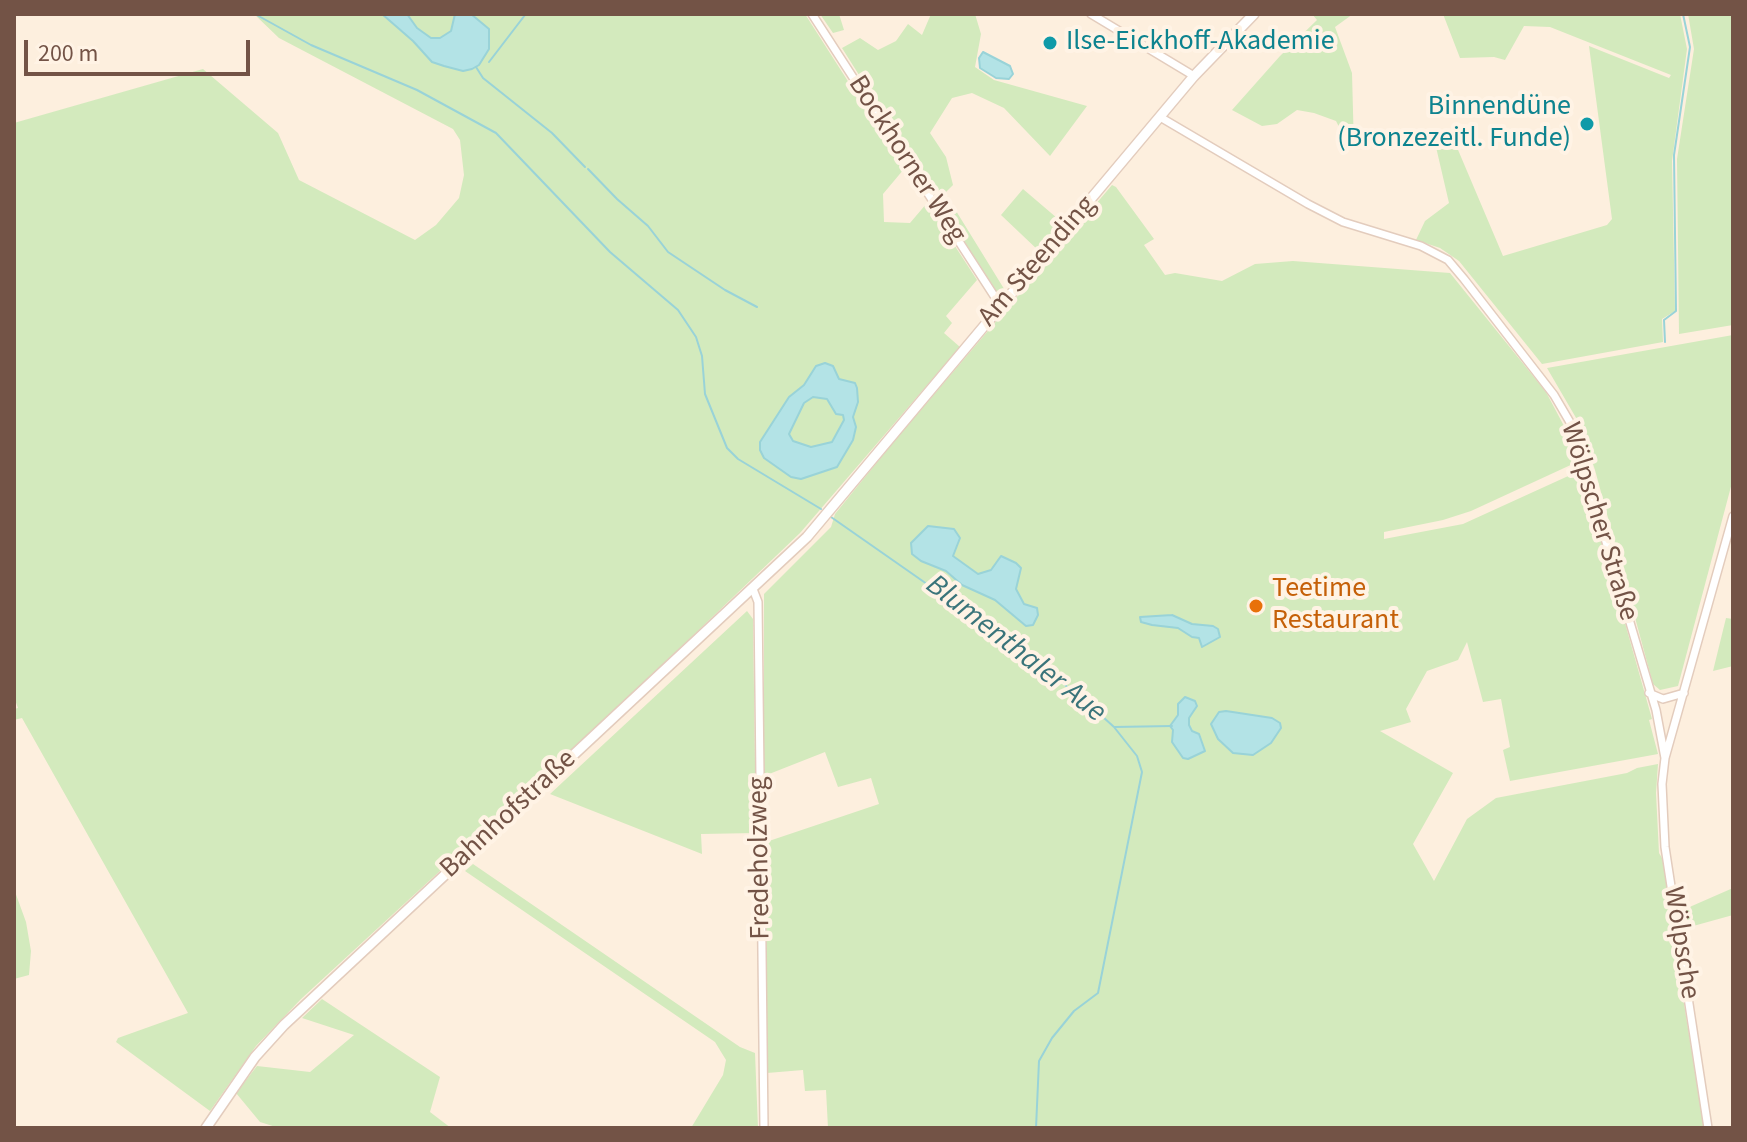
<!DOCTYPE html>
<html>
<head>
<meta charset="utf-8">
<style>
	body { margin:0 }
	#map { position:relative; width:1747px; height:1142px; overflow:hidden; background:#fdefde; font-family:"Source Sans 3",sans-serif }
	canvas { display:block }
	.frame { position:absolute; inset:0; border:16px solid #735346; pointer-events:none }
	.scale { position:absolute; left:24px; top:40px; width:226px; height:36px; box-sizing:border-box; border:4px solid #735346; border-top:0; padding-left:10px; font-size:24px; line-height:28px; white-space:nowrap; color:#735346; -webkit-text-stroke:6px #fff3e5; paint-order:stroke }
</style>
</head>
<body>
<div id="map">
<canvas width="1747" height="1142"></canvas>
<div class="frame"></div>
<div class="scale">200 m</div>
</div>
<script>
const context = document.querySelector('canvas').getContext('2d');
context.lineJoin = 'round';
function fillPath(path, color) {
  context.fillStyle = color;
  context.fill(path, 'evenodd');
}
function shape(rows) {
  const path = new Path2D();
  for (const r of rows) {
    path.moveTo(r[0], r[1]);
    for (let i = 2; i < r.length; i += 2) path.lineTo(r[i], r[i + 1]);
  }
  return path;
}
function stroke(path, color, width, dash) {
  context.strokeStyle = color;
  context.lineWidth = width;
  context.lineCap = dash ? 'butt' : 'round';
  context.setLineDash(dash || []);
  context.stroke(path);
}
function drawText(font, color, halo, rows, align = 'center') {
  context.font = font + ' "Source Sans 3",sans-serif';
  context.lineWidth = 8;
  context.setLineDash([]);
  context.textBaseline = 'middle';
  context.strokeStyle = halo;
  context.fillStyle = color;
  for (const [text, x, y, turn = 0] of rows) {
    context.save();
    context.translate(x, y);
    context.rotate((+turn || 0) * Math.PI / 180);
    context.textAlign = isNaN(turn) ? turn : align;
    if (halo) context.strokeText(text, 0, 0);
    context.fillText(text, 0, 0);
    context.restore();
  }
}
const green = shape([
	[254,14,805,14,904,169,883,194,884,222,910,223,927,203,977,280,946,316,952,323,944,333,960,347,800,533,633,693,301,999,256,1046,210,1111,116,1042,118,1038,188,1013,22,718,14,720,14,709,18,708,14,697,14,123,203,69,278,133,299,180,415,240,436,225,459,198,464,175,460,140,453,129,279,38],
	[820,14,839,14,844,30,833,33],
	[931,14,975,14,981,34,975,67,994,80,1087,106,1050,156,1004,108,972,93,952,98,930,133,946,157,953,185,945,193,1006,292,1003,295,998,295,842,48,860,38,878,50,896,41,908,24,922,35],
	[1312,14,1353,14,1335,27,1352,73,1354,149,1349,146,1336,121,1314,113,1297,110,1277,124,1262,126,1232,110,1280,56,1317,20],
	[1443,14,1680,14,1687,49,1672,161,1675,311,1662,319,1663,342,1542,364,1459,261,1440,248,1416,240,1425,221,1449,203,1436,147,1453,138,1503,256,1607,225,1612,219,1589,46,1669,78,1671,75,1550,27,1524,26,1505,60,1494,57,1460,58],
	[1688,14,1733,14,1733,325,1679,334,1677,159,1694,49],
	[1112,185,1116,187,1154,239,1144,245,1165,275,1175,273,1222,281,1255,264,1293,261,1450,273,1546,392,1564,426,1575,463,1471,511,1443,520,1384,532,1384,539,1463,524,1577,472,1583,474,1652,719,1649,720,1658,754,1510,781,1503,750,1510,747,1501,699,1483,702,1467,642,1458,660,1427,671,1406,709,1411,722,1380,731,1453,773,1413,844,1434,881,1467,819,1496,798,1627,773,1637,768,1658,764,1656,793,1659,853,1665,863,1671,923,1704,1128,828,1128,826,1090,805,1091,803,1070,767,1073,766,842,879,804,871,778,838,787,825,752,764,776,764,594,831,527,835,514,891,445],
	[1023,189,1064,224,1040,252,1001,215],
	[1733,335,1733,479,1678,686,1660,690,1653,684,1595,470,1579,423,1547,368],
	[747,611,753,619,756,833,701,834,702,854,550,794],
	[1726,618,1733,619,1733,666,1713,671],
	[473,864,740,1047,755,1053,758,1128,691,1128,723,1075,726,1060,715,1042,465,871],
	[1733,888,1733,915,1686,928,1685,909],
	[14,889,26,922,31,951,29,975,14,979],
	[322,999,440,1077,430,1112,451,1128,279,1128,260,1122,236,1093,257,1066,310,1072,354,1035,302,1018]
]);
const water = shape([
	[382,14,407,14,417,28,431,38,440,38,451,31,455,14,471,14,489,29,489,49,479,65,472,69,463,71,444,66,432,62,413,41,382,14],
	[983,52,1010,66,1013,74,1009,79,996,78,980,68,979,58,983,52],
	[825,363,833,366,839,379,855,383,857,388,858,402,853,417,856,427,853,440,837,467,801,479,791,477,764,458,760,450,760,442,789,397,804,385,816,366,825,363],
	[813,397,827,399,836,414,843,415,844,420,832,442,811,447,793,441,789,434,804,403,813,397],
	[928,526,954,529,960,538,953,556,978,574,991,570,1001,556,1016,563,1021,568,1016,589,1024,604,1037,608,1038,615,1033,625,1026,626,995,600,962,585,946,571,921,561,912,554,911,543,928,526],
	[1172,615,1192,624,1213,626,1218,629,1220,637,1202,647,1199,638,1192,637,1178,628,1152,625,1141,622,1140,617,1172,615],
	[1185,697,1195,701,1197,706,1189,718,1189,725,1192,731,1199,734,1205,751,1188,759,1183,758,1172,742,1173,730,1170,726,1178,715,1178,704,1185,697],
	[1226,711,1272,718,1280,723,1281,728,1271,743,1253,755,1233,753,1218,739,1211,724,1219,712,1226,711]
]);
const stream = shape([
	[255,14,311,45,417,90,496,133,610,252,678,310,696,337,702,356,705,394,727,448,738,459,821,509],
	[489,62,525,15],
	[476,67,483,78,552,133,585,167],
	[588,169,617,199,648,226,668,252,725,290,757,307],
	[1665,342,1664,320,1676,311,1674,155,1690,47,1683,14],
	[831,517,957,605,990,623,1011,645,1059,677,1082,706,1103,717,1114,727,1137,756,1142,772,1098,993,1074,1011,1052,1038,1039,1061,1036,1128],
	[1114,727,1172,726]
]);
const minor = shape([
	[812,14,1000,305],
	[1091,14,1194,76],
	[1160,117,1308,204,1343,222,1421,246,1448,260,1464,279,1554,395,1571,424,1656,710,1665,758],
	[753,589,758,602,764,1128],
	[1649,693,1663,699,1684,693],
	[1708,1128,1665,847,1662,784,1665,758,1733,516]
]);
const tertiary = shape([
	[206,1128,255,1057,284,1025,807,537,1194,76,1254,14]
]);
const markers = [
	[1050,43,8,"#0f9aa8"],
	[1587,124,8,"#0f9aa8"],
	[1256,606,8,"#e8710a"]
];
const cultureNames = [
	["Ilse-Eickhoff-Akademie",1066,43],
	["Binnendüne",1571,108,"right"],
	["(Bronzezeitl. Funde)",1571,140,"right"]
];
const streetNames = [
	["Bockhorner Weg",906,160,57],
	["Am Steending",1038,262,-49],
	["Wölpscher Straße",1598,522,73],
	["Bahnhofstraße",509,815,-43],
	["Fredeholzweg",761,858,-91],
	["Wölpsche",1680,943,81]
];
const foodNames = [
	["Teetime",1272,590],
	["Restaurant",1272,622]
];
const waterNames = [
	["Blumenthaler Aue",1015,650,38]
];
fillPath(green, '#d3eabd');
fillPath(water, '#b3e3e6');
stroke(water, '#99d3d8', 2);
stroke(stream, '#99d3d8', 2);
stroke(minor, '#e3ccbd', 10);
stroke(tertiary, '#e3ccbd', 12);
stroke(minor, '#fff', 7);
stroke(tertiary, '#fff', 9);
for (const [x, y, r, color] of markers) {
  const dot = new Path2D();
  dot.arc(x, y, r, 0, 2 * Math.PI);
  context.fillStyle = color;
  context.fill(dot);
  stroke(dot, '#fff3e5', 3);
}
drawText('28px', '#0d838f', '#fff3e5', cultureNames, 'left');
drawText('28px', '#735346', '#fff3e5', streetNames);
drawText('28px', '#c56008', '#fff3e5', foodNames, 'left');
drawText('italic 30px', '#3a747a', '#fff3e5', waterNames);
</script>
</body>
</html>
